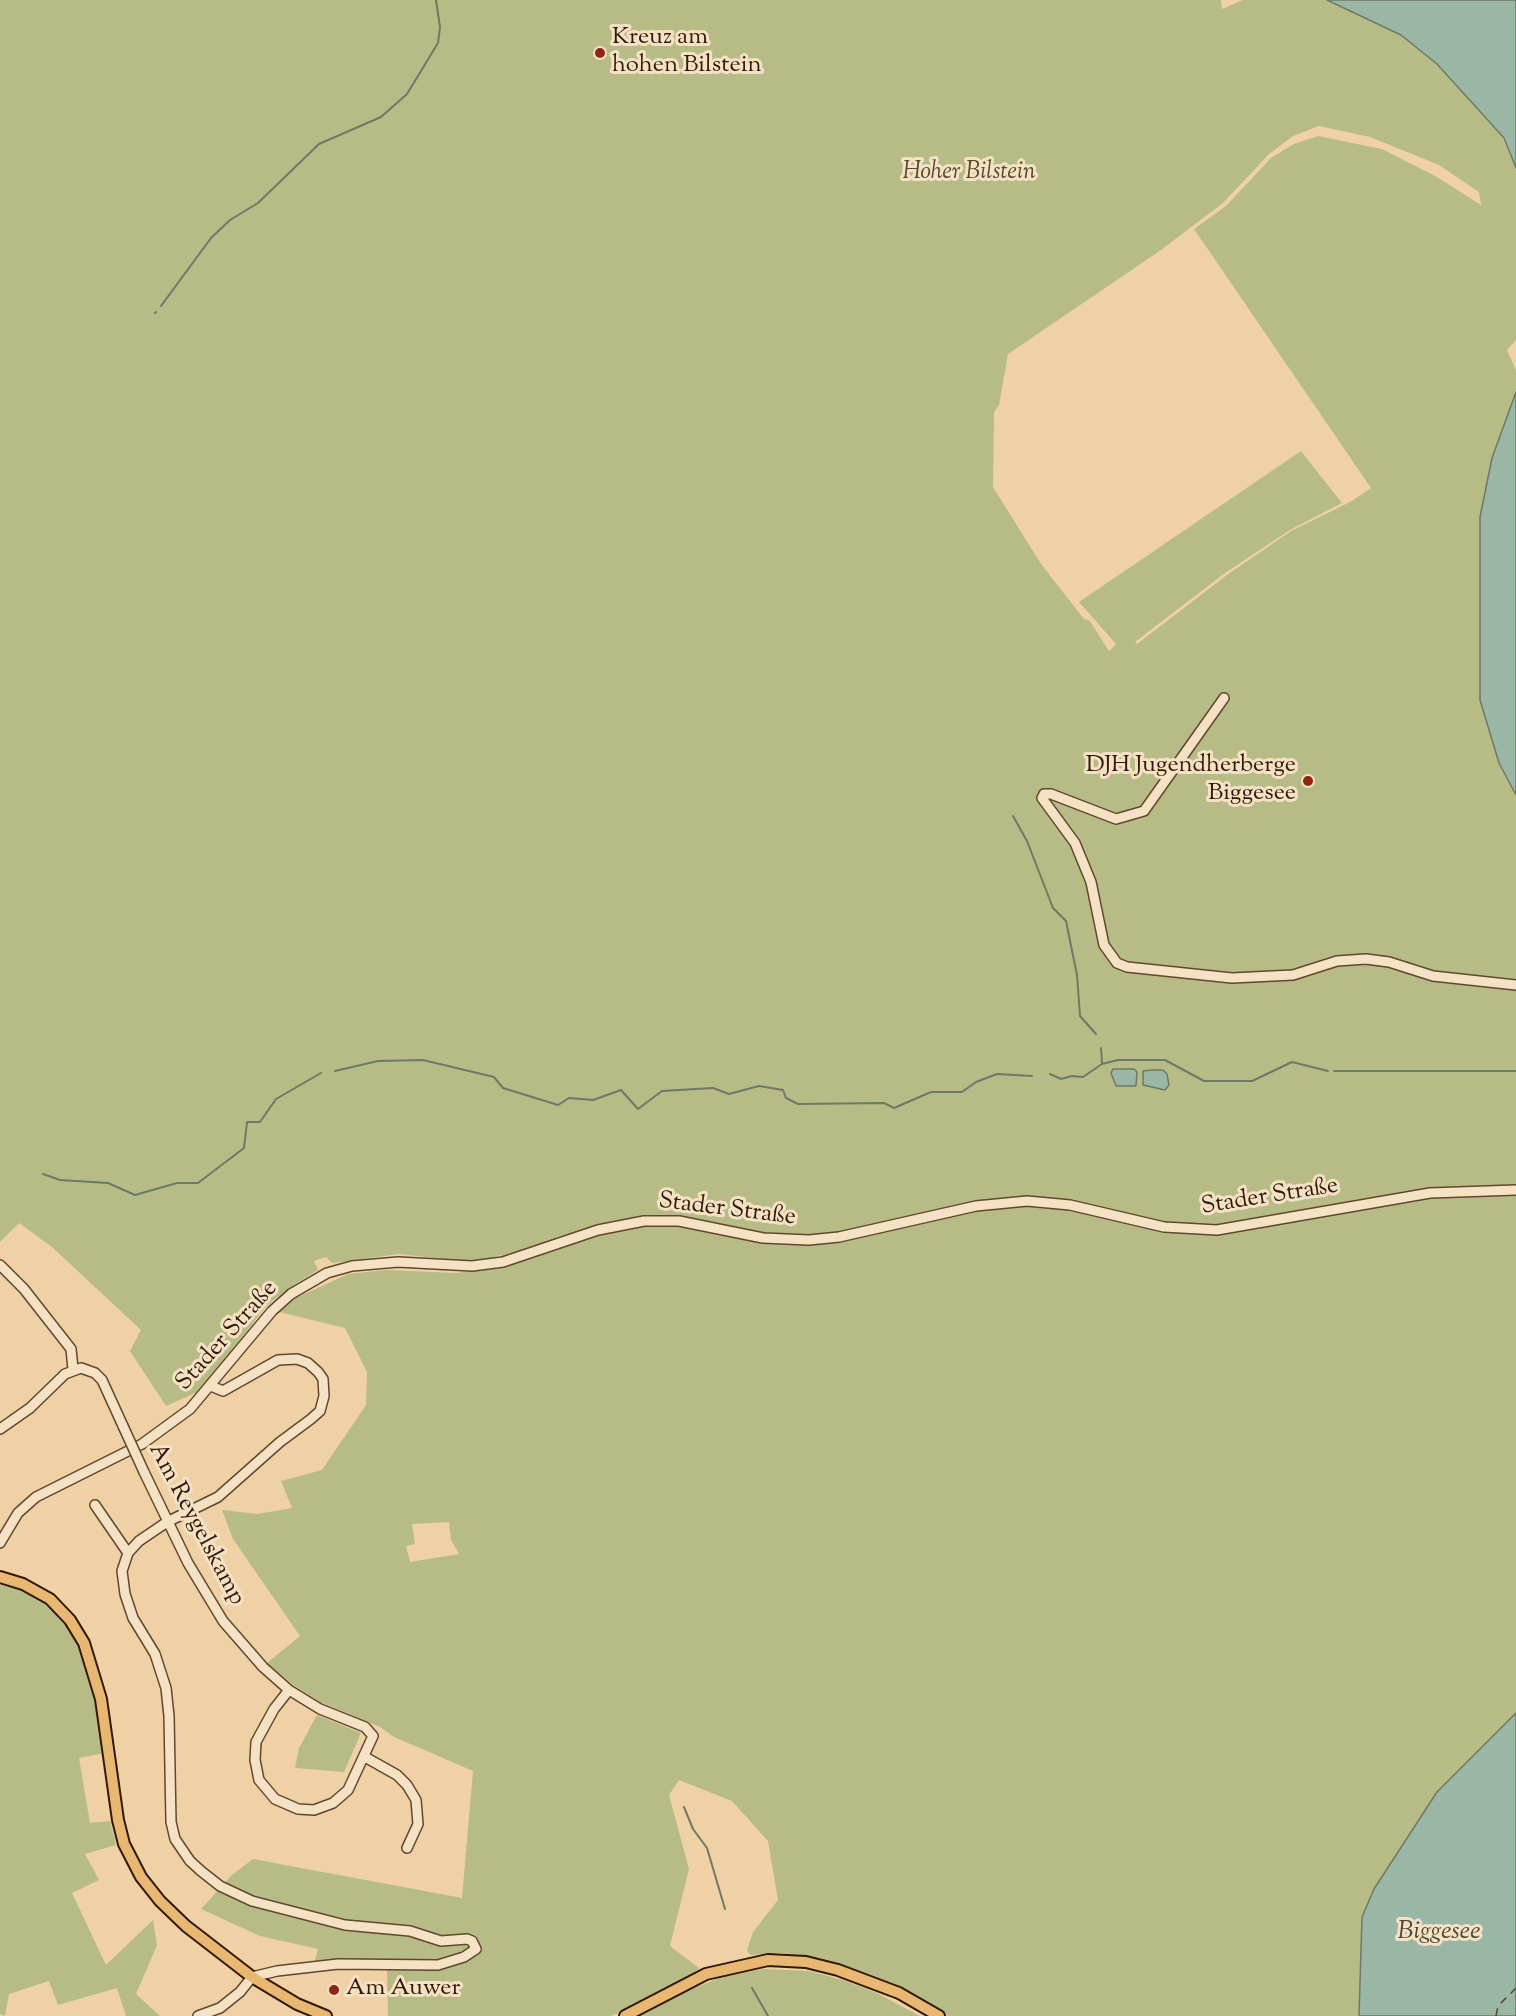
<!DOCTYPE html>
<html>
<head>
<meta charset="utf-8">
<style>
	body { margin:0 }
	canvas { display:block; background:#efd1a5 }
</style>
</head>
<body>
<canvas width="1516" height="2016"></canvas>
<script>
const context = document.querySelector('canvas').getContext('2d');
context.lineJoin = 'round';
function fillPath(path, color) {
  context.fillStyle = color;
  context.fill(path, 'evenodd');
}
function shape(rows) {
  const path = new Path2D();
  for (const r of rows) {
    path.moveTo(r[0], r[1]);
    for (let i = 2; i < r.length; i += 2) path.lineTo(r[i], r[i + 1]);
  }
  return path;
}
function stroke(path, color, width, dash) {
  context.strokeStyle = color;
  context.lineWidth = width;
  context.lineCap = dash ? 'butt' : 'round';
  context.setLineDash(dash || []);
  context.stroke(path);
}
function drawText(font, color, halo, rows, align = 'center') {
  context.font = font + ' "Sorts Mill Goudy",serif';
  context.lineWidth = 6;
  context.setLineDash([]);
  context.textBaseline = 'middle';
  context.strokeStyle = halo;
  context.fillStyle = color;
  for (const [text, x, y, turn = 0] of rows) {
    context.save();
    context.translate(x, y);
    context.rotate((+turn || 0) * Math.PI / 180);
    context.textAlign = isNaN(turn) ? turn : align;
    if (halo) context.strokeText(text, 0, 0);
    context.fillText(text, 0, 0);
    context.restore();
  }
}
const green = shape([
	[0,0,1221,0,1222,9,1243,0,1326,0,1401,35,1437,64,1503,138,1516,168,1516,340,1507,350,1516,370,1516,391,1492,459,1480,517,1480,700,1499,763,1516,795,1516,1713,1437,1792,1362,1918,1359,2016,948,2016,893,1983,847,1966,810,1957,782,1953,750,1955,747,1950,753,1932,778,1900,768,1841,732,1801,679,1780,669,1795,689,1869,670,1946,699,1968,683,1984,658,1998,611,2016,388,2016,387,1968,436,1968,476,1949,477,1939,475,1944,463,1953,437,1962,315,1961,318,1949,260,1936,201,1909,232,1875,253,1859,462,1898,473,1771,394,1737,380,1727,320,1702,295,1686,267,1663,300,1636,233,1539,222,1510,258,1514,292,1508,281,1481,322,1470,366,1405,367,1372,345,1328,279,1312,296,1298,348,1274,386,1270,456,1273,504,1267,501,1255,483,1260,452,1260,399,1254,332,1263,326,1257,314,1261,318,1270,295,1284,266,1306,202,1390,166,1406,130,1351,141,1330,52,1247,19,1223,0,1242],
	[1319,126,1370,137,1439,165,1479,192,1481,205,1437,177,1382,149,1318,136,1294,144,1271,158,1226,206,1194,229,1371,488,1352,501,1291,531,1227,575,1137,644,1135,642,1225,573,1290,530,1342,503,1301,451,1079,602,1116,644,1109,651,1090,621,1084,619,1041,564,993,487,994,412,999,405,1008,354,1161,250,1223,203,1269,154,1293,136],
	[449,1522,451,1540,459,1554,410,1562,406,1546,415,1544,412,1524],
	[0,1585,18,1589,45,1603,63,1620,79,1644,101,1721,105,1753,79,1758,90,1823,110,1821,116,1845,85,1854,99,1880,72,1893,106,1965,153,1920,157,1945,136,1994,160,2016,126,2016,117,1988,58,2005,49,1981,9,1994,5,2016,0,2014],
	[317,1715,361,1733,344,1772,295,1768,299,1748],
	[763,1969,809,1971,843,1980,877,1993,920,2016,641,2016,687,1991,722,1977]
]);
const water = shape([
	[1327,0,1516,0,1516,168,1504,138,1437,64,1401,35,1327,0],
	[1516,392,1516,795,1499,763,1480,700,1480,517,1492,458,1516,392],
	[1113,1069,1134,1069,1137,1072,1136,1086,1116,1086,1111,1073,1113,1069],
	[1151,1070,1163,1070,1167,1074,1169,1085,1165,1090,1143,1085,1143,1071,1151,1070],
	[1516,1713,1516,2016,1359,2016,1362,1917,1374,1889,1437,1792,1516,1713]
]);
const stream = shape([
	[161,306,211,238,230,220,258,203,319,144,381,117,407,94,438,43,440,27,436,0],
	[155,313,156,312],
	[1013,816,1027,841,1053,908,1066,921,1077,975,1080,1016,1096,1034],
	[1101,1048,1102,1063],
	[335,1071,378,1061,423,1060,494,1077,503,1088,558,1105,569,1098,593,1100,621,1090,638,1109,662,1091,713,1088,729,1094,759,1086,783,1090,786,1098,798,1104,884,1103,894,1108,931,1092,962,1092,976,1082,997,1074,1032,1076],
	[1334,1071,1516,1071],
	[1050,1074,1061,1079,1072,1076,1083,1077,1102,1064,1118,1060,1165,1060,1204,1081,1252,1081,1292,1062,1328,1071],
	[43,1174,60,1180,108,1183,135,1195,177,1183,198,1183,244,1148,247,1122,260,1122,276,1099,321,1073],
	[684,1807,693,1829,707,1848,725,1909],
	[752,1988,768,2016]
]);
const ferry = shape([
	[1496,2016,1498,2006,1516,1988]
]);
const minor = shape([
	[1224,698,1144,811,1116,819,1051,794,1044,794,1042,798,1075,843,1091,882,1104,945,1117,963,1127,967,1232,978,1293,975,1337,961,1366,959,1389,962,1433,976,1516,985],
	[0,1265,24,1289,71,1349,73,1369],
	[0,1429,30,1408,65,1374,81,1368,95,1373,102,1380,123,1426],
	[144,1472,188,1563,223,1621,263,1667,289,1690,274,1709,256,1742,255,1760,259,1780,275,1799,298,1809,314,1810,333,1803,348,1790,373,1736,365,1727,320,1709,289,1690],
	[95,1505,128,1553],
	[0,1543,18,1513,36,1497,142,1444,190,1409,272,1311,291,1294,327,1273,352,1266,398,1262,472,1266,503,1262,598,1230,644,1221,679,1221,763,1238,809,1240,839,1237,976,1206,1027,1201,1070,1205,1164,1227,1217,1230,1430,1193,1516,1190],
	[365,1757,397,1775,407,1785,416,1800,418,1824,407,1848],
	[198,2016,220,2008,240,1992,252,1977,277,1971,338,1964,438,1965,464,1957,476,1949,472,1941,467,1939,441,1941,410,1931,345,1925,252,1901,220,1886,201,1871,190,1861,175,1839,171,1822,169,1716,166,1688,155,1654,133,1618,125,1594,122,1571,128,1553,139,1541,167,1522,218,1497,280,1442,311,1419,320,1411,324,1396,323,1379,318,1372,308,1363,297,1359,278,1360,223,1391,211,1386]
]);
const major = shape([
	[0,1577,23,1584,50,1599,70,1620,84,1643,101,1699,118,1820,124,1844,141,1877,160,1901,186,1926,252,1977,297,2004,326,2016],
	[625,2016,706,1974,768,1960,806,1962,838,1970,899,1993,939,2016]
]);
const minorBridge = shape([
	[123,1426,144,1472]
]);
const markers = [
	[600,53,6,"#8f2418"],
	[1308,781,6,"#8f2418"],
	[334,1990,6,"#8f2418"]
];
const poiNames = [
	["Kreuz am",612,39],
	["hohen Bilstein",612,67],
	["DJH Jugendherberge",1296,767,"right"],
	["Biggesee",1296,795,"right"],
	["Am Auwer",346,1990]
];
const parkNames = [
	["Hoher Bilstein",969,174]
];
const streetNames = [
	["Stader Straße",1270,1198,-9],
	["Stader Straße",727,1211,7],
	["Stader Straße",228,1337,-48],
	["Am Reygelskamp",195,1525,62]
];
const waterNames = [
	["Biggesee",1439,1934]
];
fillPath(green, '#b7bc87');
fillPath(water, '#9ab7a6');
stroke(water, '#707866', 1.5);
stroke(stream, '#707866', 2);
stroke(ferry, '#514837', 1.5, [8, 6]);
stroke(minor, '#61472e', 12);
stroke(major, '#321907', 14);
stroke(minor, '#f5e1c4', 9);
stroke(major, '#e8b872', 10);
stroke(minorBridge, '#61472e', 12, []);
stroke(minorBridge, '#f5e1c4', 9);
for (const [x, y, r, color] of markers) {
  const dot = new Path2D();
  dot.arc(x, y, r, 0, 2 * Math.PI);
  context.fillStyle = color;
  context.fill(dot);
  stroke(dot, '#f5e1c4', 2);
}
drawText('24px', '#321907', '#f5e1c4', poiNames, 'left');
drawText('italic 24px', '#5a4a2d', '#f5e1c4', parkNames);
drawText('24px', '#321907', '#f5e1c4', streetNames);
drawText('italic 26px', '#514837', '#f5e1c4', waterNames);
</script>
</body>
</html>
